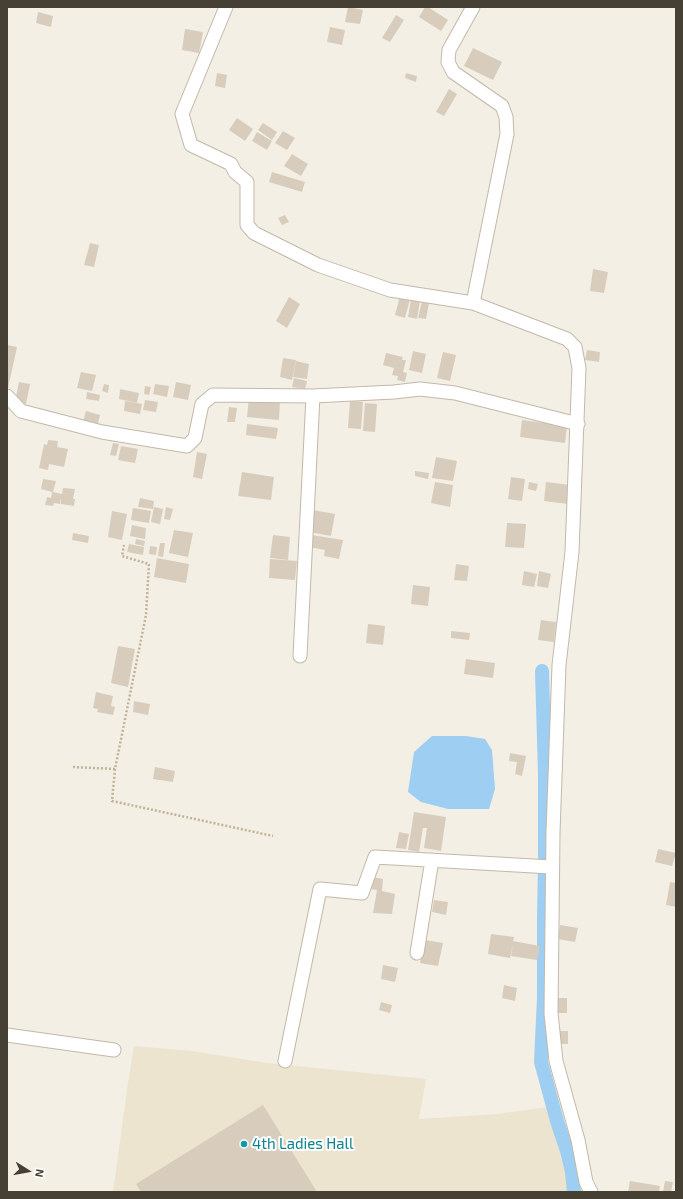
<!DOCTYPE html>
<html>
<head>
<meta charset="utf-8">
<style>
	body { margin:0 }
	#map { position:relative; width:683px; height:1199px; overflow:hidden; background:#f3efe4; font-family:"Exo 2",sans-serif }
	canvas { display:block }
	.frame { position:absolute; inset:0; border:8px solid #453f34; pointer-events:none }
	.north { position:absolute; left:8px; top:1151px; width:40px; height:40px; -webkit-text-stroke:3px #fff; paint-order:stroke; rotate:101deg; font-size:11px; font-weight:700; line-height:16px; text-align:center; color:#453f34 }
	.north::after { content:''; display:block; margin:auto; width:14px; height:18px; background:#453f34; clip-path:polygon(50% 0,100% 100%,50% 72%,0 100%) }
</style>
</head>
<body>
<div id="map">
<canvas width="683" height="1199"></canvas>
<div class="frame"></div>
<div class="north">N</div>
</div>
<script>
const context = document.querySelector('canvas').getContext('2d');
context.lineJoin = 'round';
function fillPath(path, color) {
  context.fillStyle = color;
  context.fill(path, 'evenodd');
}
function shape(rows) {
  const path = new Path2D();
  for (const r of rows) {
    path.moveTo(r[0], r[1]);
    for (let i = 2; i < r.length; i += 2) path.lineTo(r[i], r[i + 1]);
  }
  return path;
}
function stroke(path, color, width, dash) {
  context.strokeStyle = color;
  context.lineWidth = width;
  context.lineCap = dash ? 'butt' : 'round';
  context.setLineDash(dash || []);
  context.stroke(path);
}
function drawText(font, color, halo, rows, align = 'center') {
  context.font = font + ' "Exo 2",sans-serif';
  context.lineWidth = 4;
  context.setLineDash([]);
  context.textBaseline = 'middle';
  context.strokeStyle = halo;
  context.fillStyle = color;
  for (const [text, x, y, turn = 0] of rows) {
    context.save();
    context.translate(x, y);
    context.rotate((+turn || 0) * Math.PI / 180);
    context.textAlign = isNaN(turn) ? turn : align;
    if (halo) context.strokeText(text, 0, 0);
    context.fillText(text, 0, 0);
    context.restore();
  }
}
const education = shape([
	[134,1046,192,1051,267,1063,426,1079,419,1119,497,1114,547,1107,568,1182,577,1180,584,1192,113,1192,128,1083]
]);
const water = shape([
	[432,736,466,736,485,739,492,750,495,789,489,809,448,809,421,802,408,792,414,752]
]);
const canal = shape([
	[542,671,545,774,545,861,544,919,544,998,541,1062,557,1121,567,1151,572,1172,574,1192]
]);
const building = shape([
	[348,7,363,10,360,24,345,22],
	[425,7,428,7,448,20,441,31,419,17],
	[38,12,53,16,51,27,36,23],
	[396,15,404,20,390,42,382,38],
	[330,27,345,30,342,45,327,42],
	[185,29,203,32,199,53,182,50],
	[473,48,502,62,493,80,464,66],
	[217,73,227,75,225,88,215,86],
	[406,73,417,76,416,82,405,78],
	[449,89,457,94,444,116,436,112],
	[237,118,253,129,245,141,229,130],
	[263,123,277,132,272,140,258,130],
	[283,131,295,138,287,150,275,143],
	[257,132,272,141,267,150,252,141],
	[292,154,308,164,301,176,284,166],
	[272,172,305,182,302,192,269,182],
	[285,215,289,222,282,225,278,218],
	[90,243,99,245,94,267,84,265],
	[593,269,608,272,604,293,590,291],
	[400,296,410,299,405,318,395,315],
	[289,297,300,304,287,328,276,321],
	[411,299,420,301,417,319,408,317],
	[422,301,429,303,426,319,418,318],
	[7,345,17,347,8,388,7,388],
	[587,350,600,352,599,362,585,360],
	[413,351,426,354,422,373,409,370],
	[443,352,456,355,450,381,437,378],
	[386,353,403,357,402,360,406,360,403,372,407,373,405,382,397,380,398,376,392,375,394,368,383,365],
	[283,358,296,360,292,380,280,377],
	[296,361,309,364,307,379,293,377],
	[81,372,96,375,92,391,77,388],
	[294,378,307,381,305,389,292,387],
	[19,382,30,384,26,404,15,402],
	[176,382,191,385,188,400,173,397],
	[104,384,109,385,108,393,102,391],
	[155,384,169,386,167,397,153,394],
	[145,386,151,387,149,395,144,394],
	[120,389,139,393,137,403,119,399],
	[87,392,100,395,99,401,86,399],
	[249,398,280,401,279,420,247,417],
	[145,400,158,402,156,412,143,410],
	[125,401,142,404,140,414,124,411],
	[350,401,363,402,361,429,348,428],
	[365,403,377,404,375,432,363,431],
	[229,407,237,408,235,422,227,422],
	[86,411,100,415,97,428,82,425],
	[522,420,567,426,565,443,520,437],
	[247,424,278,428,276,439,246,435],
	[48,440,58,441,57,447,68,449,64,467,49,464,48,470,39,468,44,444,47,445],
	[113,443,119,444,116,456,110,455],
	[121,446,138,449,135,463,118,460],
	[197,452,207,454,202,479,193,477],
	[436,457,457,461,453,481,432,478],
	[415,471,429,473,428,479,415,476],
	[242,472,274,477,271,500,238,496],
	[511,477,525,479,522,501,508,499],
	[43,479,56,481,53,492,62,494,63,488,75,489,73,499,75,499,74,506,61,504,61,498,60,504,54,503,53,506,45,505,47,497,51,498,52,492,41,489],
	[435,482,453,485,450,507,431,503],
	[529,482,538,484,536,491,528,489],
	[546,482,570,485,568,504,544,501],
	[140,498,154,501,153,509,138,507],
	[154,507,163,509,160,524,151,522],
	[166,507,173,509,170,520,164,519],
	[133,508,151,511,149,523,131,520],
	[313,510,335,514,331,536,309,532],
	[112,511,127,514,122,540,108,537],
	[507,523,526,524,524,548,505,547],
	[132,525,146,528,145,539,130,536],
	[174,530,193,533,188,557,169,553],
	[73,533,89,536,88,543,72,540],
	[273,535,290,537,288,560,270,558],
	[311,535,343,540,339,559,324,556,325,550,309,547],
	[136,539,145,541,144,546,135,544],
	[160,543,165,543,163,557,158,556],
	[129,544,144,547,143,555,127,552],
	[150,546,157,547,156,555,149,554],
	[157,558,189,564,186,583,154,577],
	[270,559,297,561,295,580,269,578],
	[456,564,469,566,467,581,454,580],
	[524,571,537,574,534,587,522,585],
	[539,571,551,574,548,588,537,586],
	[413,585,430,587,428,606,411,604],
	[541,620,556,622,554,642,538,640],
	[368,624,385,626,383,645,366,643],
	[451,631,470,633,469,640,451,638],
	[118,646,135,649,128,687,111,683],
	[466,659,495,663,493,678,464,674],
	[96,692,113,696,111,706,115,707,113,715,97,712,98,709,93,708],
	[134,701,150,704,148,715,133,712],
	[510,753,526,756,522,776,515,774,517,762,509,761],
	[155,767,175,771,173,782,153,779],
	[414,812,446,817,441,851,424,848,427,828,423,828,419,852,408,850],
	[399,832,409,834,406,849,396,848],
	[658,849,676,853,672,866,655,862],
	[372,877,383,879,382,891,395,894,392,914,373,913,377,890,371,889],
	[670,882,676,883,676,907,666,905],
	[434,900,448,902,446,915,432,912],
	[560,925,578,928,575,942,558,939],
	[491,934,514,937,513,941,540,946,537,960,511,956,513,944,510,958,488,954],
	[425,940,443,943,438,966,420,963],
	[383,965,398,968,395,982,381,979],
	[504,985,517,988,515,1001,502,998],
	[556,998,567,998,567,1013,556,1013],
	[381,1002,392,1005,390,1013,379,1010],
	[560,1031,568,1031,568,1044,560,1044],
	[263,1105,317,1192,141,1192,136,1184],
	[630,1181,660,1186,659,1192,628,1192],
	[665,1181,673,1182,671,1192,663,1192]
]);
const path = shape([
	[73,767,115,769,146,615,149,564,122,556,124,545],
	[115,769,112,801,273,836]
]);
const minor = shape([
	[226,7,182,114,191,145,231,164,235,172,247,182,247,225,254,233,318,265,390,290,473,303],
	[473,7,449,50,448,62,453,72,502,106,506,117,507,134,473,303,567,339,575,347,579,368,572,552,559,665,553,833,551,1013,556,1061,578,1140,586,1182,591,1192],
	[7,396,21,411,102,432,187,446,195,438,202,404,213,395,313,396,394,392,420,389,455,393,578,424],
	[300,656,313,396],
	[417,953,432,860],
	[7,1035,114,1050],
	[285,1061,320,889,362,893,375,857,551,867]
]);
const markers = [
	[244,1144,4,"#0f9aa8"]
];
const cultureNames = [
	["4th Ladies Hall",252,1144]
];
fillPath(education, '#ece4ce');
fillPath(water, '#9ecef2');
stroke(canal, '#9ecef2', 14);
fillPath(building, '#d8cdbc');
stroke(minor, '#c1b9aa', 15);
stroke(path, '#c1b397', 2.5, [2, 2]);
stroke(minor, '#fff', 13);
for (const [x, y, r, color] of markers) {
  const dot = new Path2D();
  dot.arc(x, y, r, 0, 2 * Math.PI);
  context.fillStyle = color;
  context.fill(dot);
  stroke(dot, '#fff', 1.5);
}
drawText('15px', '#0d838f', '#fff', cultureNames, 'left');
</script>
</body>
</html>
